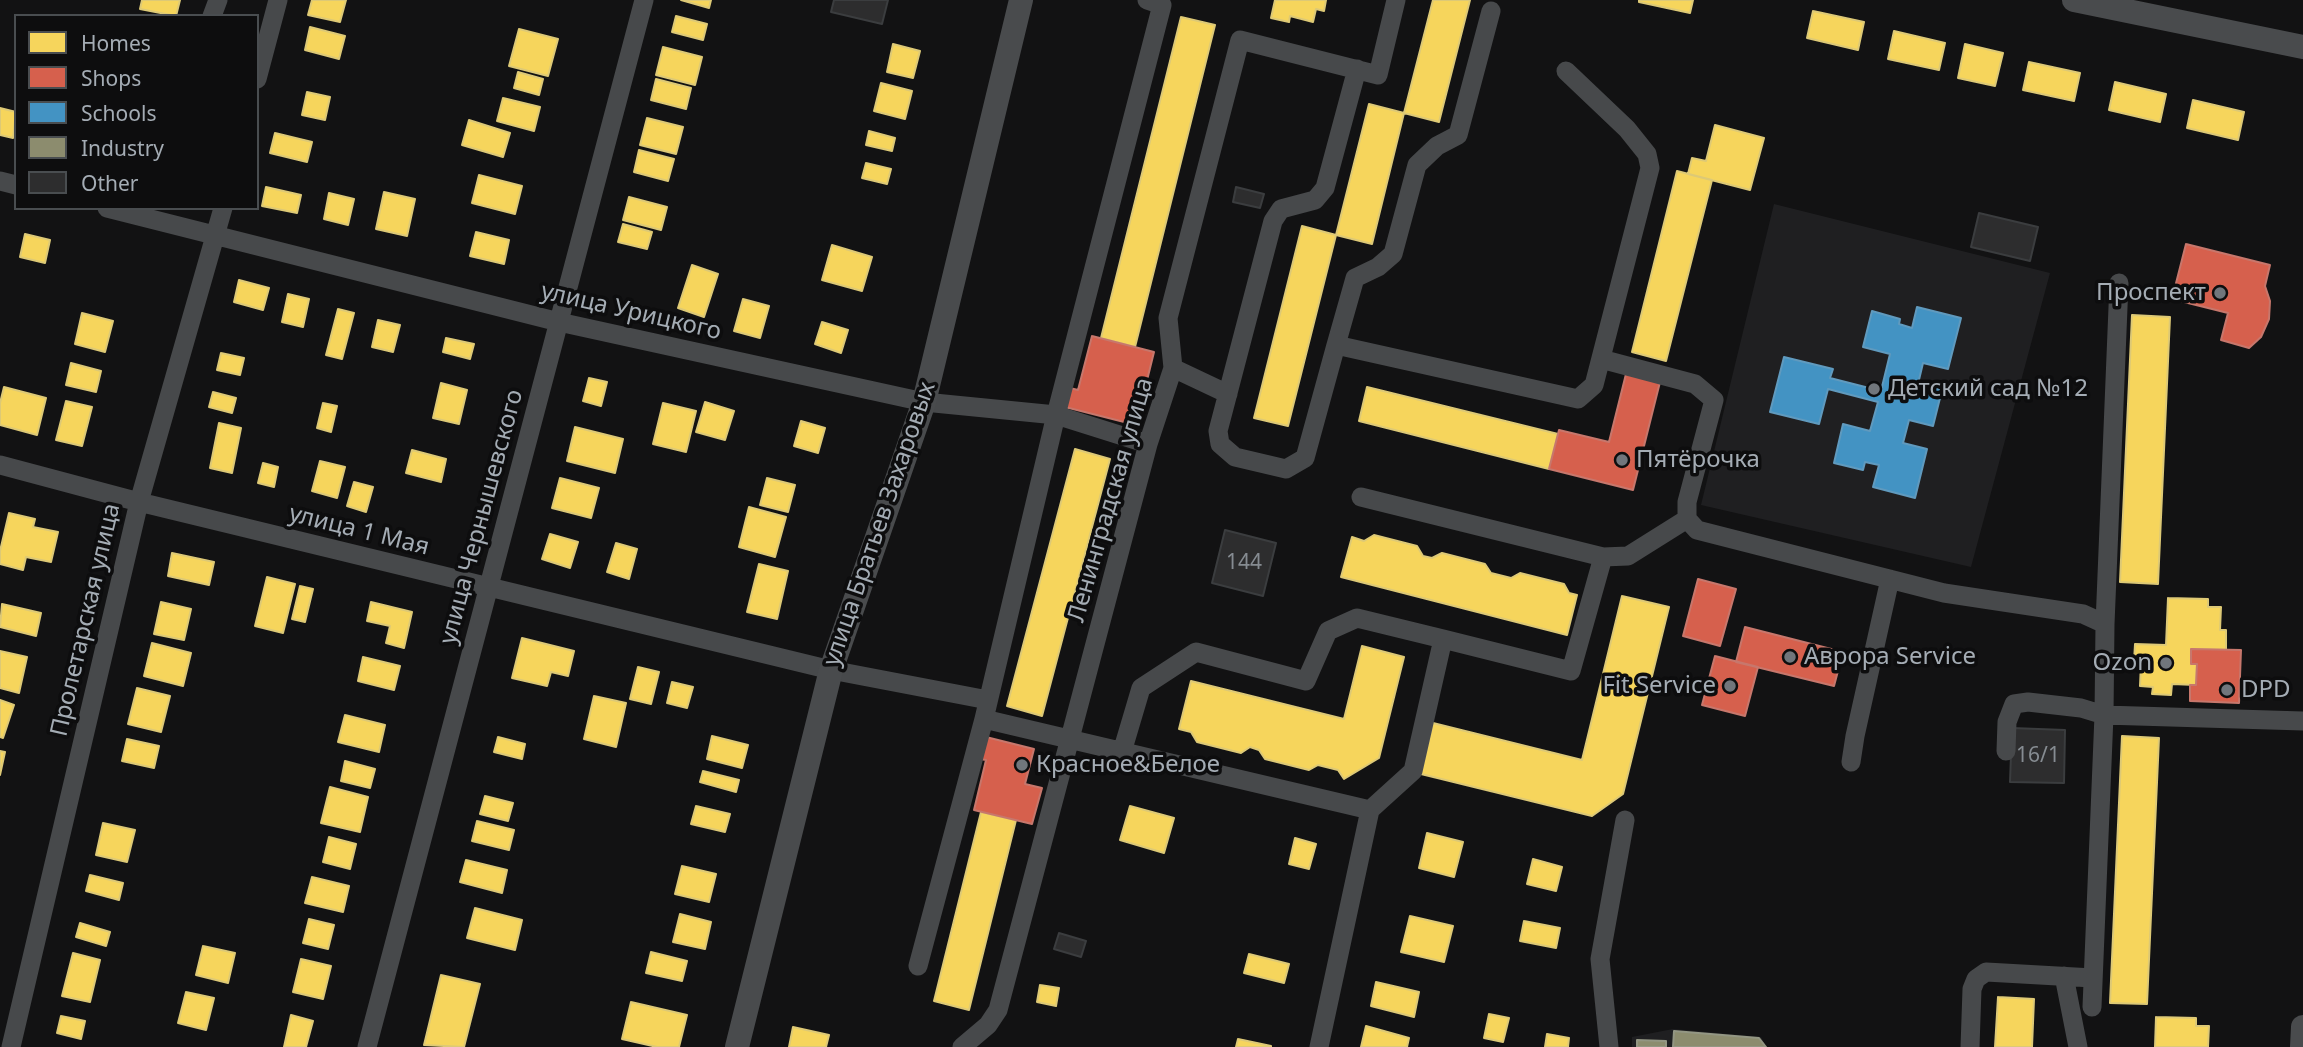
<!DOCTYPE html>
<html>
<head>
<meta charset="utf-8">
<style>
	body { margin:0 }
	#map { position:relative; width:2303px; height:1047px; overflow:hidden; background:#121213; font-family:"Noto Sans",sans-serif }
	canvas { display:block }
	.legend { position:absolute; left:14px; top:14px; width:245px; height:196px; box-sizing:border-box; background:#0d0d0e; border:2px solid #494d50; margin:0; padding:9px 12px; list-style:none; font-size:21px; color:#a4acb4 }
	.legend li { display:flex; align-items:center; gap:14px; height:35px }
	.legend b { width:35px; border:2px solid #494d50 }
</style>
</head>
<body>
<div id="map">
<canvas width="2303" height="1047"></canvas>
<ul class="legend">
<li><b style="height:19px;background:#f6d55c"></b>Homes</li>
<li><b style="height:19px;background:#d6604d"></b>Shops</li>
<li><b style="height:19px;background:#4393c3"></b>Schools</li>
<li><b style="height:19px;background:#8c8c6e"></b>Industry</li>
<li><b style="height:19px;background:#2d2d2e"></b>Other</li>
</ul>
</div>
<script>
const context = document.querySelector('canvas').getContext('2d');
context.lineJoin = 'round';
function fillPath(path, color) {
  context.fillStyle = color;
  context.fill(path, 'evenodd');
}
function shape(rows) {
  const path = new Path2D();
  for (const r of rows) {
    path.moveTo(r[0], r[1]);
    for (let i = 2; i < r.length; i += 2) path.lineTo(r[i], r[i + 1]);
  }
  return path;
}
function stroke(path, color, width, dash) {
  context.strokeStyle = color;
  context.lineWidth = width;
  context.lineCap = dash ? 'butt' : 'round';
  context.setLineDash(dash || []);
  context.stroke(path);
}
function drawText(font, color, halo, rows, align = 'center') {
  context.font = font + ' "Noto Sans",sans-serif';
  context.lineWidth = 7;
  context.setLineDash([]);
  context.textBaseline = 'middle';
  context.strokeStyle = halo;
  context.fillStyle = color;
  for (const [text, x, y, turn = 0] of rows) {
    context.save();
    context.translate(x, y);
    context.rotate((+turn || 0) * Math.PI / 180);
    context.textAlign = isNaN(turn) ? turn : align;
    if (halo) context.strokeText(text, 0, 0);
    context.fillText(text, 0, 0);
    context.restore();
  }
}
const built = shape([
	[1774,204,2050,273,1971,567,1701,505],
	[1673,1029,1761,1037,1766,1047,1632,1047,1632,1037]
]);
const homes = shape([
	[142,0,180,0,176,16,140,9,142,0],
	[312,0,346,0,340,22,308,15,312,0],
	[681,0,711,0,709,8,681,0],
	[1275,0,1326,0,1324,11,1316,9,1313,22,1290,16,1289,22,1271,18,1275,0],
	[1433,0,1470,0,1439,122,1404,113,1433,0],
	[1639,0,1693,0,1690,13,1639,2,1639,0],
	[1813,11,1864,22,1858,50,1807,38,1813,11],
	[676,16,707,24,703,40,672,32,676,16],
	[1181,17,1215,25,1135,347,1101,338,1181,17],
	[310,27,345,36,339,59,305,50,310,27],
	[519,29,558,39,548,76,509,66,519,29],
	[1894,31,1945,43,1939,70,1888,59,1894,31],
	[893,44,920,51,913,78,887,72,893,44],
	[1965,44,2003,53,1995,86,1958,78,1965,44],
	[663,47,702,57,695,85,656,75,663,47],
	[2029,62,2080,73,2074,101,2023,90,2029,62],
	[518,72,543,79,539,95,514,88,518,72],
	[656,79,691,88,686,109,651,100,656,79],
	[2115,82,2166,94,2160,122,2109,110,2115,82],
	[881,83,912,91,905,119,874,111,881,83],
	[307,92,330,97,325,120,302,115,307,92],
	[503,98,540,107,534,131,497,121,503,98],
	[2193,100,2244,112,2238,140,2187,128,2193,100],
	[1369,104,1404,113,1372,244,1336,235,1369,104],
	[0,108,16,112,13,138,0,135,0,108],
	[647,118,683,127,676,154,640,145,647,118],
	[469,120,510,133,503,157,462,145,469,120],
	[1715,125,1764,138,1750,190,1688,174,1692,158,1706,161,1715,125],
	[869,131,895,138,892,151,866,145,869,131],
	[275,133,312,142,307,162,270,153,275,133],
	[639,150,674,159,668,181,634,172,639,150],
	[866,163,891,169,887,184,862,178,866,163],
	[1677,171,1712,180,1666,361,1632,352,1677,171],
	[479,175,522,186,515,214,472,203,479,175],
	[266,187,301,195,297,213,262,206,266,187],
	[384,192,415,199,407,236,376,229,384,192],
	[329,193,354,199,348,225,324,219,329,193],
	[629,197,667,207,661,230,623,220,629,197],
	[623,224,652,232,647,249,618,242,623,224],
	[1302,226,1336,235,1288,426,1254,418,1302,226],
	[476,232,509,240,504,264,470,256,476,232],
	[25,234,50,240,45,263,20,257,25,234],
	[832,245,872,257,862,291,822,280,832,245],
	[692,265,718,274,704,317,678,308,692,265],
	[239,280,269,288,263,310,234,302,239,280],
	[288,294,309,299,303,327,282,322,288,294],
	[743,299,769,306,760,338,734,331,743,299],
	[338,309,354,313,342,359,326,355,338,309],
	[82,313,113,321,105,352,75,344,82,313],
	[2132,315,2170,317,2158,584,2120,582,2132,315],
	[378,320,400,325,393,352,372,347,378,320],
	[822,322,848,330,841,353,815,344,822,322],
	[446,338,474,344,470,359,443,352,446,338],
	[221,353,244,358,240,375,217,370,221,353],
	[71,363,101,371,96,392,66,385,71,363],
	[589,378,607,382,601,406,583,401,589,378],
	[441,383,467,390,459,424,433,418,441,383],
	[4,387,46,398,37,435,0,425,0,403,4,387],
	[1367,387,1558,434,1549,469,1359,421,1367,387],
	[213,392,236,398,232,413,209,407,213,392],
	[66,401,92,407,82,446,56,440,66,401],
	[705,402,734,411,725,440,696,432,705,402],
	[323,403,337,406,331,432,317,428,323,403],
	[663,403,696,411,686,452,653,444,663,403],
	[801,421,825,428,818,453,794,446,801,421],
	[219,423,241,428,232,473,210,468,219,423],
	[575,427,623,439,615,473,567,461,575,427],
	[1075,449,1110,459,1042,716,1007,706,1075,449],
	[412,450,446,459,441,482,406,473,412,450],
	[320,461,345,467,337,498,312,491,320,461],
	[263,463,278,467,274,487,258,483,263,463],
	[560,478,599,488,591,518,552,508,560,478],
	[767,478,795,485,788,512,760,505,767,478],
	[354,482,373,487,366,512,347,506,354,482],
	[749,507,786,517,775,557,739,547,749,507],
	[9,513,35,519,33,527,58,532,51,562,26,557,23,570,0,564,0,551,9,513],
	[550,534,578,542,570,568,542,559,550,534],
	[1374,535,1417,546,1423,556,1432,558,1442,553,1485,564,1491,573,1511,578,1520,573,1564,584,1569,593,1577,595,1567,635,1341,577,1352,537,1364,541,1374,535],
	[616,543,637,549,629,579,607,572,616,543],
	[172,553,214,562,209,585,168,576,172,553],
	[759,564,788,571,777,619,747,612,759,564],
	[267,577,295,584,283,633,255,626,267,577],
	[300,586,313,589,305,622,292,619,300,586],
	[1622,596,1669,607,1623,794,1592,816,1421,774,1433,723,1582,760,1622,596],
	[2168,598,2208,599,2208,607,2221,607,2220,630,2226,630,2226,650,2191,649,2191,664,2197,664,2196,685,2172,684,2171,695,2152,694,2153,687,2140,686,2141,663,2134,662,2135,644,2166,645,2168,598],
	[161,602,191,609,184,640,154,634,161,602],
	[371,602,412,612,404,648,386,643,390,626,367,621,371,602],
	[2,604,41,613,36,636,0,627,2,604],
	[522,638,574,651,568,676,551,672,547,686,512,678,522,638],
	[152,643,191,653,183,686,144,676,152,643],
	[1362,646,1404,657,1379,758,1344,779,1338,770,1318,765,1309,770,1265,759,1259,750,1250,747,1241,753,1197,742,1191,732,1179,729,1191,681,1344,719,1362,646],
	[0,651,27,657,19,693,0,688,0,651],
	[363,657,400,666,394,690,358,681,363,657],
	[638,667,659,672,651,704,630,699,638,667],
	[672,682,693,687,687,708,667,703,672,682],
	[137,688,170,696,161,732,128,724,137,688],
	[594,696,626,703,616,747,584,739,594,696],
	[0,700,14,705,3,738,0,737,0,700],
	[345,715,385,725,379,752,338,742,345,715],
	[712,736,748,745,742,768,707,759,712,736],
	[2122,736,2159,738,2147,1004,2110,1003,2122,736],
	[498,737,525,744,522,759,494,752,498,737],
	[127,739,159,746,154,768,122,761,127,739],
	[0,751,5,752,0,775,0,751],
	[345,761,375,769,370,788,341,781,345,761],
	[703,771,739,780,736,792,700,782,703,771],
	[330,787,368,797,360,832,321,823,330,787],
	[485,796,513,803,508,821,480,814,485,796],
	[696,806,730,814,725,832,691,824,696,806],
	[1130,806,1174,818,1164,853,1120,840,1130,806],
	[981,812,1016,820,969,1010,934,1001,981,812],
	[477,821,514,830,509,850,472,841,477,821],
	[103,823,135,830,127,862,96,855,103,823],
	[1427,833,1463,842,1454,877,1419,868,1427,833],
	[329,837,356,844,350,869,323,862,329,837],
	[1295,838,1316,844,1309,869,1289,864,1295,838],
	[1533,859,1562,867,1556,891,1527,884,1533,859],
	[466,860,507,870,502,893,460,882,466,860],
	[682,866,716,874,709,902,675,894,682,866],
	[90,875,123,883,119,900,86,891,90,875],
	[312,877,349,886,343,912,305,903,312,877],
	[475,908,522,920,515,950,467,938,475,908],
	[680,914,711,922,705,949,673,942,680,914],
	[1410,916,1453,926,1444,962,1401,952,1410,916],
	[309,919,334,925,328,949,303,943,309,919],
	[1524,921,1560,928,1556,948,1520,941,1524,921],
	[80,923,110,932,106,946,76,937,80,923],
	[203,946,235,953,228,983,196,975,203,946],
	[651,952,687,961,682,981,646,973,651,952],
	[73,953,100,960,90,1002,62,996,73,953],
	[1249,954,1289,964,1284,983,1244,973,1249,954],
	[301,959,331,966,323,999,293,992,301,959],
	[441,975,480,984,464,1047,424,1045,441,975],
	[1376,982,1419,992,1414,1017,1371,1006,1376,982],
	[1040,985,1059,988,1056,1006,1037,1002,1040,985],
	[186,992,214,998,206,1030,178,1023,186,992],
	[1998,997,2034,999,2032,1047,1995,1047,1998,997],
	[631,1002,687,1015,679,1047,657,1047,622,1039,631,1002],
	[1489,1014,1509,1018,1503,1042,1484,1038,1489,1014],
	[291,1015,313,1021,306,1047,284,1047,291,1015],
	[61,1016,85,1021,81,1039,57,1033,61,1016],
	[2156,1017,2196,1018,2196,1026,2209,1026,2208,1047,2155,1047,2156,1017],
	[1366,1026,1409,1038,1407,1047,1361,1047,1366,1026],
	[793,1027,829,1035,826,1047,789,1047,793,1027],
	[1547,1034,1569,1038,1568,1047,1545,1047,1547,1034],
	[1238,1039,1271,1046,1271,1047,1236,1047,1238,1039]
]);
const shops = shape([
	[2186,244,2270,265,2265,286,2270,301,2269,319,2261,337,2249,348,2221,340,2228,313,2172,299,2186,244],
	[1092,336,1154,352,1136,425,1065,407,1070,388,1078,390,1092,336],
	[1626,374,1660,382,1633,490,1549,469,1559,430,1609,442,1626,374],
	[1698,579,1736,589,1720,646,1683,636,1698,579],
	[1745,627,1843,652,1834,686,1736,662,1745,627],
	[2191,649,2241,650,2239,703,2190,701,2190,685,2196,685,2197,664,2191,664,2191,649],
	[1715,656,1758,667,1745,716,1702,705,1715,656],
	[986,737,1034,749,1025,784,1042,788,1032,824,974,810,986,760,980,759,986,737]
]);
const schools = shape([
	[1917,307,1961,318,1948,369,1923,363,1918,384,1942,390,1933,426,1909,420,1903,443,1927,449,1915,498,1873,487,1879,465,1865,462,1863,470,1834,463,1843,424,1870,431,1878,402,1828,389,1819,424,1770,412,1784,357,1833,369,1830,378,1881,391,1890,354,1863,347,1872,311,1900,319,1899,324,1912,328,1917,307]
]);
const industry = shape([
	[1674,1031,1759,1038,1766,1047,1673,1047,1674,1031],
	[1637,1040,1666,1041,1666,1047,1637,1047,1637,1040]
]);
const building = shape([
	[834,0,888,0,882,24,831,12,834,0],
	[1236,187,1264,194,1260,208,1233,202,1236,187],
	[1979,213,2038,227,2030,261,1971,247,1979,213],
	[1225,530,1276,543,1263,596,1212,583,1225,530],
	[2012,728,2065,730,2064,783,2010,782,2012,728],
	[1059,933,1086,941,1081,957,1054,949,1059,933]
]);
const minor = shape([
	[212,16,218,0],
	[1357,69,1325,188,1315,200,1281,209,1273,221,1218,431,1220,444,1235,457,1286,469,1305,458,1336,345,1578,399,1594,385,1650,168,1647,154,1627,129,1566,71],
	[257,79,278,0],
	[0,181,16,185],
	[107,208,559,322,924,402,1056,415,1148,444],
	[1336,345,1355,278,1378,267,1393,254,1417,165,1437,146,1458,135,1491,11],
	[1601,359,1695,384,1714,400,1687,502,1687,519,1697,530,1944,593,2083,614,2105,624,2104,715,2303,721],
	[1173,368,1228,394],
	[0,465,139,502,831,670,988,700],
	[1361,497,1603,557,1571,671,1443,639],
	[1603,557,1628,556,1687,519],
	[2105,624,2119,283],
	[984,719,1056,415,1162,5,1147,0],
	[2006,751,2007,722,2014,704,2028,702,2081,708,2104,715,2092,1007],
	[1122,752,1141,688,1196,652,1306,681,1328,631,1357,618,1443,639,1413,771,1370,810],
	[1851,762,1855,736,1890,579],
	[918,966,984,719,1370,810],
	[2064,976,2078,1047],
	[11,1047,139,502,223,208],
	[367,1047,644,0],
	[962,1047,988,1025,998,1010,1148,444,1173,368,1168,318,1240,40,1378,75,1396,0],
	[1319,1047,1370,810],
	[1609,1047,1600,959,1625,820],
	[1970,1047,1972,989,1976,979,1986,972,2093,978]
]);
const major = shape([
	[2074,0,2303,47],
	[737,1047,831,670,924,402,1021,0],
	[2302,1047,2303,1027]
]);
const markers = [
	[2220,293,7,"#71767c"],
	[1874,389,7,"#71767c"],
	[1622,460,7,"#71767c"],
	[1790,657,7,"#71767c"],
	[2166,663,7,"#71767c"],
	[1730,686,7,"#71767c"],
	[2227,690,7,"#71767c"],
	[1022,765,7,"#71767c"]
];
const numberNames = [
	["144",1244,563],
	["16/1",2038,756]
];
const poiNames = [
	["Проспект",2206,293,"right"],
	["Детский сад №12",1888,389],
	["Пятёрочка",1636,460],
	["Аврора Service",1804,657],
	["Ozon",2152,663,"right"],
	["Fit Service",1716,686,"right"],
	["DPD",2241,690],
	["Красное&Белое",1036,765]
];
const streetNames = [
	["улица Урицкого",631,312,13],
	["Ленинградская улица",1111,500,-74],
	["улица Чернышевского",482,517,-75],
	["улица Братьев Захаровых",880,524,-71],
	["улица 1 Мая",359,531,14],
	["Пролетарская улица",86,620,-77]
];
fillPath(built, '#1f1f21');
fillPath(homes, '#f6d55c');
stroke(homes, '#ddc976', 2);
fillPath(shops, '#d6604d');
stroke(shops, '#c7776c', 2);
fillPath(schools, '#4393c3');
stroke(schools, '#609abe', 2);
fillPath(industry, '#8c8c6e');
stroke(industry, '#939683', 2);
fillPath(building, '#2d2d2e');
stroke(building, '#3b3d3f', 2);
stroke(minor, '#47494b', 19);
stroke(major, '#494b4d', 24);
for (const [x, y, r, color] of markers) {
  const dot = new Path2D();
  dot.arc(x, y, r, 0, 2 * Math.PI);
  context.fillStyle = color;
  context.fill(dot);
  stroke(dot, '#0d0d0e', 2.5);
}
drawText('21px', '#868c92', null, numberNames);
drawText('24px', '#a4acb4', '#0d0d0e', poiNames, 'left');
drawText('24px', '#a4acb4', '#0d0d0e', streetNames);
</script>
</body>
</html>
